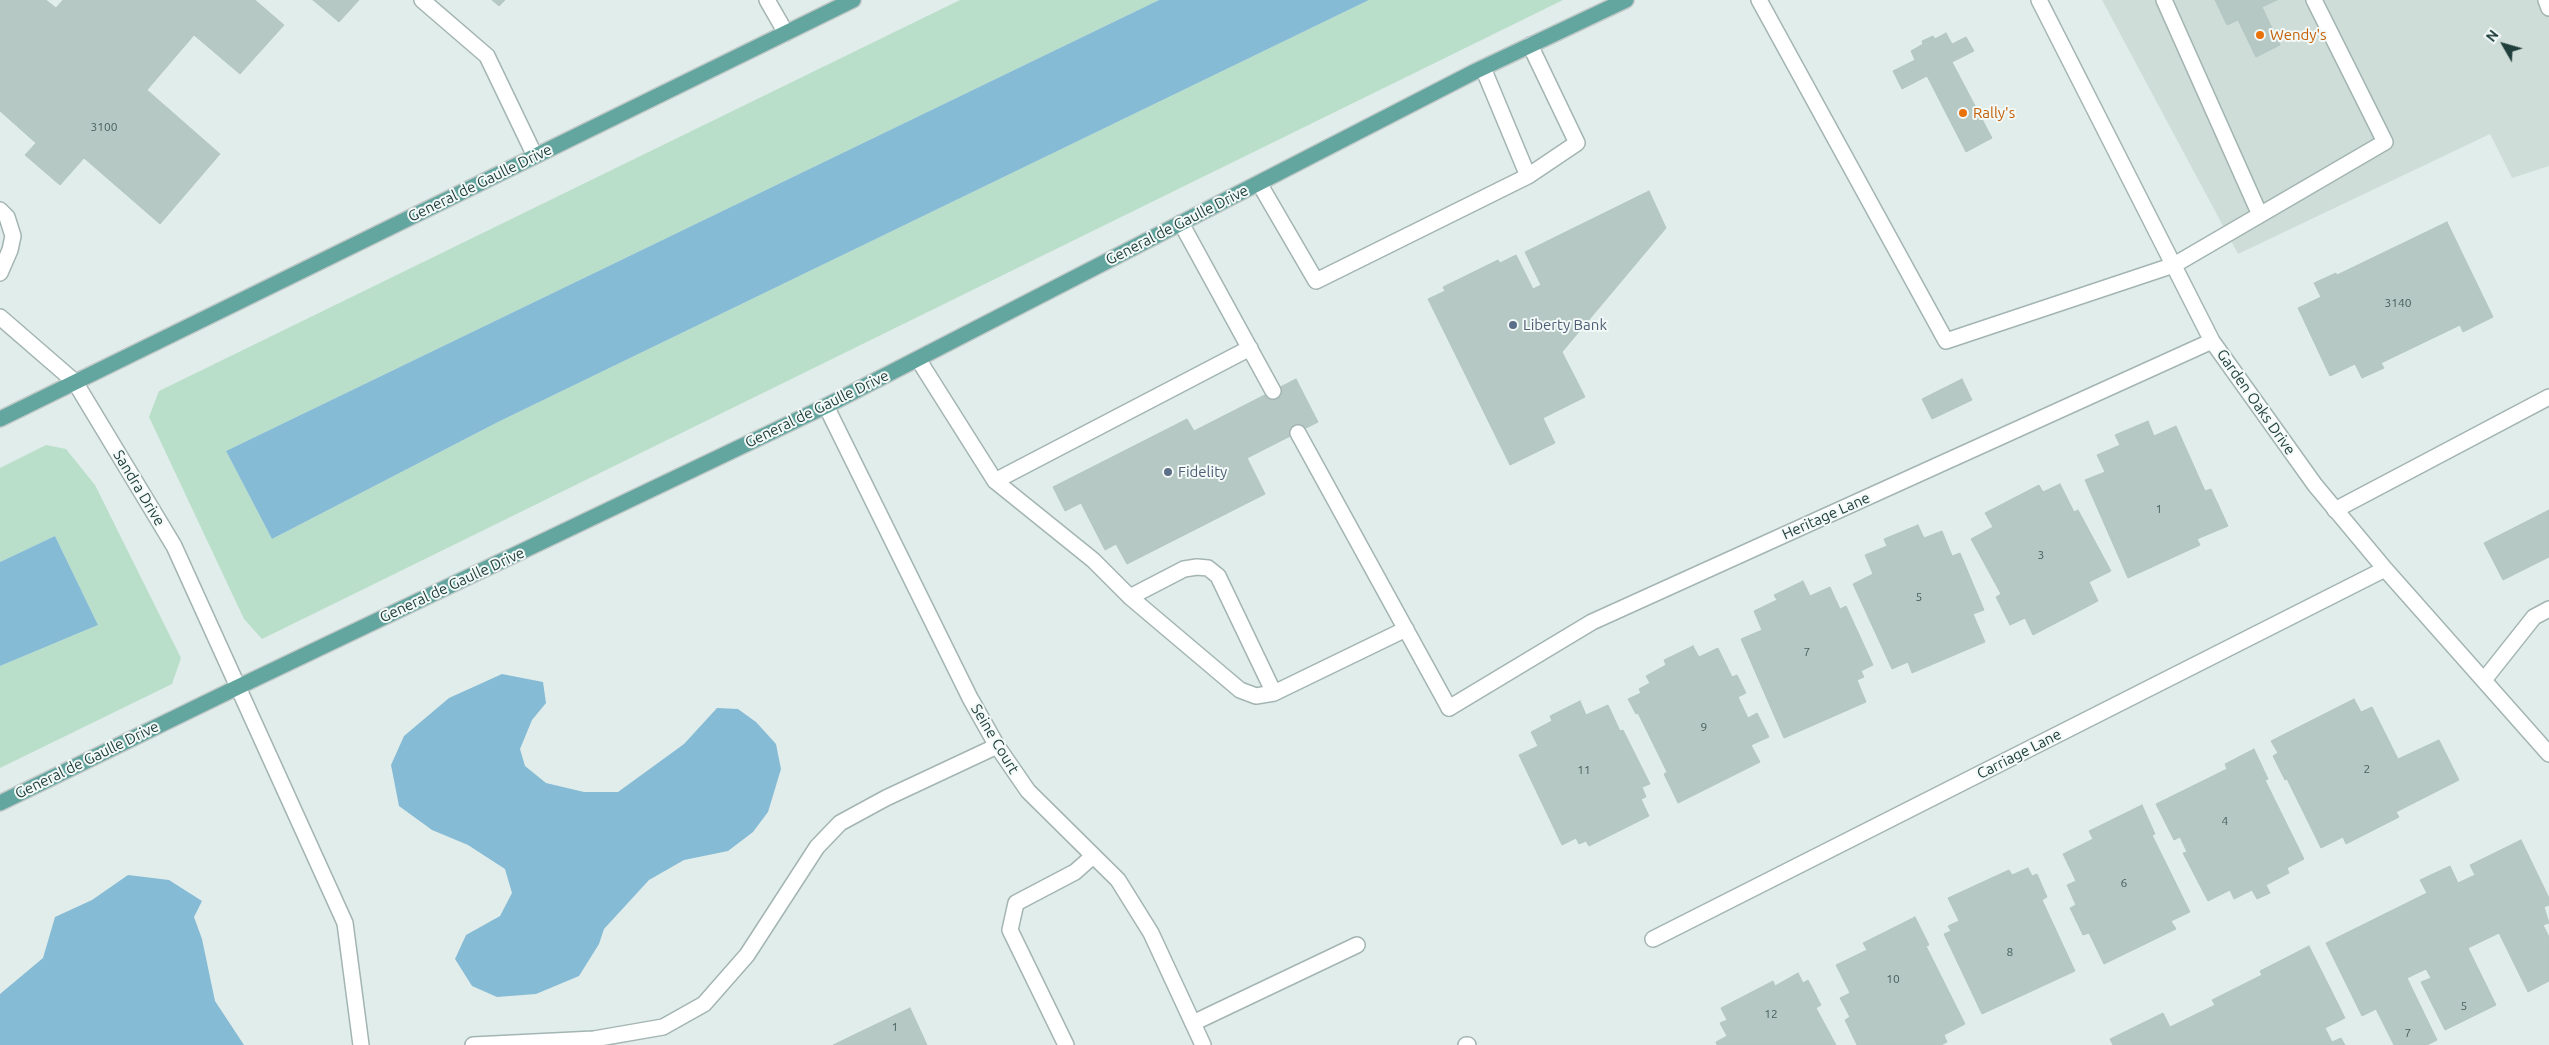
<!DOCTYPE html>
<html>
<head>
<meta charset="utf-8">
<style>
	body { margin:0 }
	#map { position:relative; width:2549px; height:1045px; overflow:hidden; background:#e1edea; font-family:Ubuntu,sans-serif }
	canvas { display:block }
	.north { position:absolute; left:2479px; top:20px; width:50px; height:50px; -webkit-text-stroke:4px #f2f9f7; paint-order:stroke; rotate:308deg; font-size:14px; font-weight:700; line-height:20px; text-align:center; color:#203f3c }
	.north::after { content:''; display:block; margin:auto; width:18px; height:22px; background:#203f3c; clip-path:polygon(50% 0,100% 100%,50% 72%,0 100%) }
</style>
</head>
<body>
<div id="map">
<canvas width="2549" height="1045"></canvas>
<div class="north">N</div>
</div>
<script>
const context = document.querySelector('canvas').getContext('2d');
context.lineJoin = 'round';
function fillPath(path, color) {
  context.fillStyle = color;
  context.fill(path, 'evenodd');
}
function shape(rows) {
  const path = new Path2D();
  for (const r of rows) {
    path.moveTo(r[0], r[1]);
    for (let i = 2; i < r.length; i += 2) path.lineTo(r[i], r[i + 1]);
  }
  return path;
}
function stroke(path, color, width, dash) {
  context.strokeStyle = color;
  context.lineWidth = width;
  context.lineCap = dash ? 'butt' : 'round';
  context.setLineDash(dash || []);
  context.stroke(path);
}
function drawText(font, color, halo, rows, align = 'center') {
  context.font = font + ' Ubuntu,sans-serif';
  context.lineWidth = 4;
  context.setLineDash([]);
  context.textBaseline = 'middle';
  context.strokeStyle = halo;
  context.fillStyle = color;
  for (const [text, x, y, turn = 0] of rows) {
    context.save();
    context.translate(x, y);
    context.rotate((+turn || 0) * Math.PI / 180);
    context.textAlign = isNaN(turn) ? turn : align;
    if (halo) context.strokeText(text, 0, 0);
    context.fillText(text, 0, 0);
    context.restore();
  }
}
const built = shape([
	[2102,0,2549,0,2549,166,2512,178,2490,134,2238,254]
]);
const green = shape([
	[960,0,1159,0,226,451,272,539,498,422,1369,0,1563,0,262,639,244,619,149,417,159,391],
	[46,445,66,449,95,485,181,658,172,684,0,768,0,666,98,625,55,536,0,562,0,468]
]);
const water = shape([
	[1159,0,1369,0,498,422,272,539,226,451],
	[55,536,98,625,0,666,0,562],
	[502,674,543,682,546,703,532,720,520,749,525,766,546,783,584,792,618,792,684,744,717,708,738,709,756,722,776,744,781,769,768,812,753,832,728,851,684,860,649,880,604,929,599,944,579,976,536,994,497,997,472,986,455,959,466,935,500,916,512,893,505,869,468,845,432,830,399,806,391,765,404,736,449,698],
	[128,875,169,880,202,901,194,917,202,939,215,1001,244,1045,0,1045,0,994,43,958,55,917,92,900]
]);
const building = shape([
	[0,0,46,0,56,8,63,0,255,0,284,25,240,74,194,35,147,90,220,154,160,224,84,158,60,185,25,155,36,143,0,111,0,0],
	[313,0,359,0,339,22,313,0],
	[492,0,505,0,499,6,492,0],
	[2215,0,2277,0,2262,7,2280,45,2256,57,2238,20,2227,25,2215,0],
	[1946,33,1952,44,1966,37,1974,51,1952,62,1992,138,1966,152,1927,76,1902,89,1893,71,1915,60,1911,51,1923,44,1922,41,1933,36,1935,39,1946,33],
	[1649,191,1666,228,1562,352,1585,397,1543,418,1555,443,1510,465,1428,299,1445,291,1443,287,1498,260,1500,263,1516,255,1533,289,1541,285,1525,252,1649,191],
	[2447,222,2493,317,2463,332,2460,325,2381,363,2384,368,2362,378,2355,364,2330,376,2298,308,2321,297,2314,283,2336,273,2337,275,2447,222],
	[1296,379,1318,422,1247,458,1265,494,1127,564,1116,544,1105,550,1081,503,1065,511,1053,487,1187,419,1194,431,1296,379],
	[1962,379,1972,400,1932,419,1922,399,1962,379],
	[2148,421,2154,436,2176,426,2205,491,2211,489,2228,526,2197,539,2200,545,2128,578,2085,480,2105,472,2097,455,2120,445,2115,435,2148,421],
	[2060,484,2074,512,2078,510,2111,571,2089,582,2098,601,2033,635,2025,618,2010,625,1996,597,2001,594,1971,539,1993,527,1985,513,2039,485,2043,492,2060,484],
	[2549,510,2549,557,2503,580,2484,543,2549,510],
	[1918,525,1924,538,1942,531,1952,556,1960,553,1984,610,1973,614,1985,642,1912,673,1908,662,1892,669,1853,584,1873,574,1865,555,1887,546,1884,539,1918,525],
	[1803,581,1810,596,1830,587,1840,609,1846,606,1873,665,1861,671,1864,677,1857,680,1866,702,1784,738,1741,639,1762,630,1754,611,1777,600,1774,595,1803,581],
	[1693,646,1699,657,1718,648,1732,677,1737,675,1746,693,1738,697,1748,718,1757,713,1769,737,1751,745,1760,762,1678,803,1664,774,1667,772,1638,713,1636,714,1628,699,1641,693,1639,689,1650,683,1646,676,1666,665,1664,660,1693,646],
	[2354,699,2361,712,2372,707,2398,759,2439,740,2459,780,2396,812,2399,817,2346,844,2343,837,2321,848,2287,779,2285,780,2273,756,2278,753,2271,741,2354,699],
	[1580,701,1586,715,1608,705,1620,731,1623,730,1650,784,1642,787,1646,797,1641,799,1649,816,1589,846,1586,841,1579,844,1576,838,1562,845,1519,755,1538,746,1531,732,1552,721,1550,716,1580,701],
	[2254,749,2268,779,2265,780,2304,859,2287,868,2289,873,2266,885,2270,893,2257,899,2252,890,2234,899,2230,890,2208,901,2183,853,2187,852,2180,837,2174,840,2156,804,2227,769,2225,764,2254,749],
	[2142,805,2155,834,2152,835,2190,912,2171,921,2176,929,2104,964,2089,933,2083,935,2070,908,2076,905,2067,885,2076,881,2063,854,2093,839,2089,831,2142,805],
	[2521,840,2549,898,2549,905,2544,907,2549,923,2543,925,2549,937,2549,981,2528,992,2499,933,2468,948,2496,1005,2445,1030,2421,982,2431,978,2426,969,2407,978,2437,1040,2427,1045,2394,1045,2376,1009,2362,1016,2326,943,2427,893,2420,880,2450,866,2458,883,2475,875,2470,865,2521,840],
	[2028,868,2032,876,2037,874,2047,897,2042,900,2075,971,1982,1014,1944,934,1951,931,1948,926,1959,921,1948,898,2009,870,2012,875,2028,868],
	[1915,917,1929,945,1926,946,1965,1024,1944,1035,1947,1042,1941,1045,1857,1045,1845,1020,1850,1017,1840,998,1850,993,1836,965,1867,950,1863,943,1915,917],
	[2309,946,2345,1018,2325,1028,2332,1042,2341,1038,2345,1045,2113,1045,2110,1039,2163,1013,2170,1027,2215,1005,2212,1000,2262,975,2260,971,2309,946],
	[1798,973,1803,983,1808,980,1821,1005,1816,1008,1836,1045,1717,1045,1716,1042,1727,1036,1720,1023,1727,1020,1721,1008,1773,981,1775,986,1798,973],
	[910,1008,927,1045,833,1045,910,1008]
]);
const service = shape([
	[422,0,487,56,535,156],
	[767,0,786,33],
	[1759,0,1946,341,2174,265,2385,142,2314,0],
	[2164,0,2260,215],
	[2546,0,2549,8],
	[1528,176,1577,143,1530,45],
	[1259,183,1316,281,1528,176,1483,68],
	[0,210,7,217,13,236,10,250,0,273],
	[1181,223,1273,391],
	[918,359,995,481,1093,560,1130,597,1240,690,1256,696,1274,693,1406,629],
	[1298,433,1449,708],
	[995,481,1250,348],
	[2335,510,2549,397],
	[1130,597,1184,569,1197,567,1208,568,1218,576,1274,693],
	[2484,680,2534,617,2549,609],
	[1193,1023,1357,945],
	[1066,1045,1010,930,1016,903,1075,872,1093,856],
	[1466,1045,1468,1045]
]);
const minor = shape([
	[2039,0,2212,341,2315,485,2385,569,2549,754],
	[0,317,75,382,174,546,345,923,361,1045],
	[826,406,970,698,997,746,1028,791,1118,880,1151,933,1203,1045],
	[1449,708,1592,622,2212,341],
	[1653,939,2385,569],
	[473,1045,594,1039,663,1027,704,1004,747,955,817,847,840,823,886,798,997,746]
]);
const primary = shape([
	[0,419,853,0],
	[0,803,238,687,826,406,1476,71,1626,0]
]);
const markers = [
	[2260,35,5,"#e8710a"],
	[1963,113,5,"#e8710a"],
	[1513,325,5,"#5c6f8a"],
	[1168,472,5,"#5c6f8a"]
];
const numberNames = [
	["3100",104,127],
	["3140",2398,303],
	["1",2159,509],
	["3",2041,555],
	["5",1919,597],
	["7",1807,652],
	["9",1704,727],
	["2",2367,769],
	["11",1584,770],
	["4",2225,821],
	["6",2124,883],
	["8",2010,952],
	["10",1893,979],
	["5",2464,1006],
	["12",1771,1014],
	["1",895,1027],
	["7",2408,1033]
];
const foodNames = [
	["Wendy's",2270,35],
	["Rally's",1973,113]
];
const streetNames = [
	["General de Gaulle Drive",480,183,-26],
	["General de Gaulle Drive",1177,225,-27],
	["Garden Oaks Drive",2256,402,55],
	["General de Gaulle Drive",817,409,-26],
	["Sandra Drive",139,488,59],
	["Heritage Lane",1826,516,-24],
	["General de Gaulle Drive",452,585,-25],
	["Seine Court",995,739,59],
	["Carriage Lane",2019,754,-27],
	["General de Gaulle Drive",87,760,-26]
];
const serviceNames = [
	["Liberty Bank",1523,325],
	["Fidelity",1178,472]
];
fillPath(built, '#cfddd9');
fillPath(green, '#b9dfca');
fillPath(water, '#86bbd5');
fillPath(building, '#b6c8c3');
stroke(building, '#b3c7c2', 1);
stroke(service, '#a3b5b2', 18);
stroke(minor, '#a3b5b2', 18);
stroke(primary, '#c1c9c8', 18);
stroke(service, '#fff', 15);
stroke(minor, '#fff', 15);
stroke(primary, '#63a59f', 15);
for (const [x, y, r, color] of markers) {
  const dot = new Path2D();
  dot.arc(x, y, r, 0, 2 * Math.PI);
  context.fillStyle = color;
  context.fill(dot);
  stroke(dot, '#f2f9f7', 2);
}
drawText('12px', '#46615e', null, numberNames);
drawText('15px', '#c56008', '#f2f9f7', foodNames, 'left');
drawText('15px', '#203f3c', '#f2f9f7', streetNames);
drawText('15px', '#4e5e75', '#f2f9f7', serviceNames, 'left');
</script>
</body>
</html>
